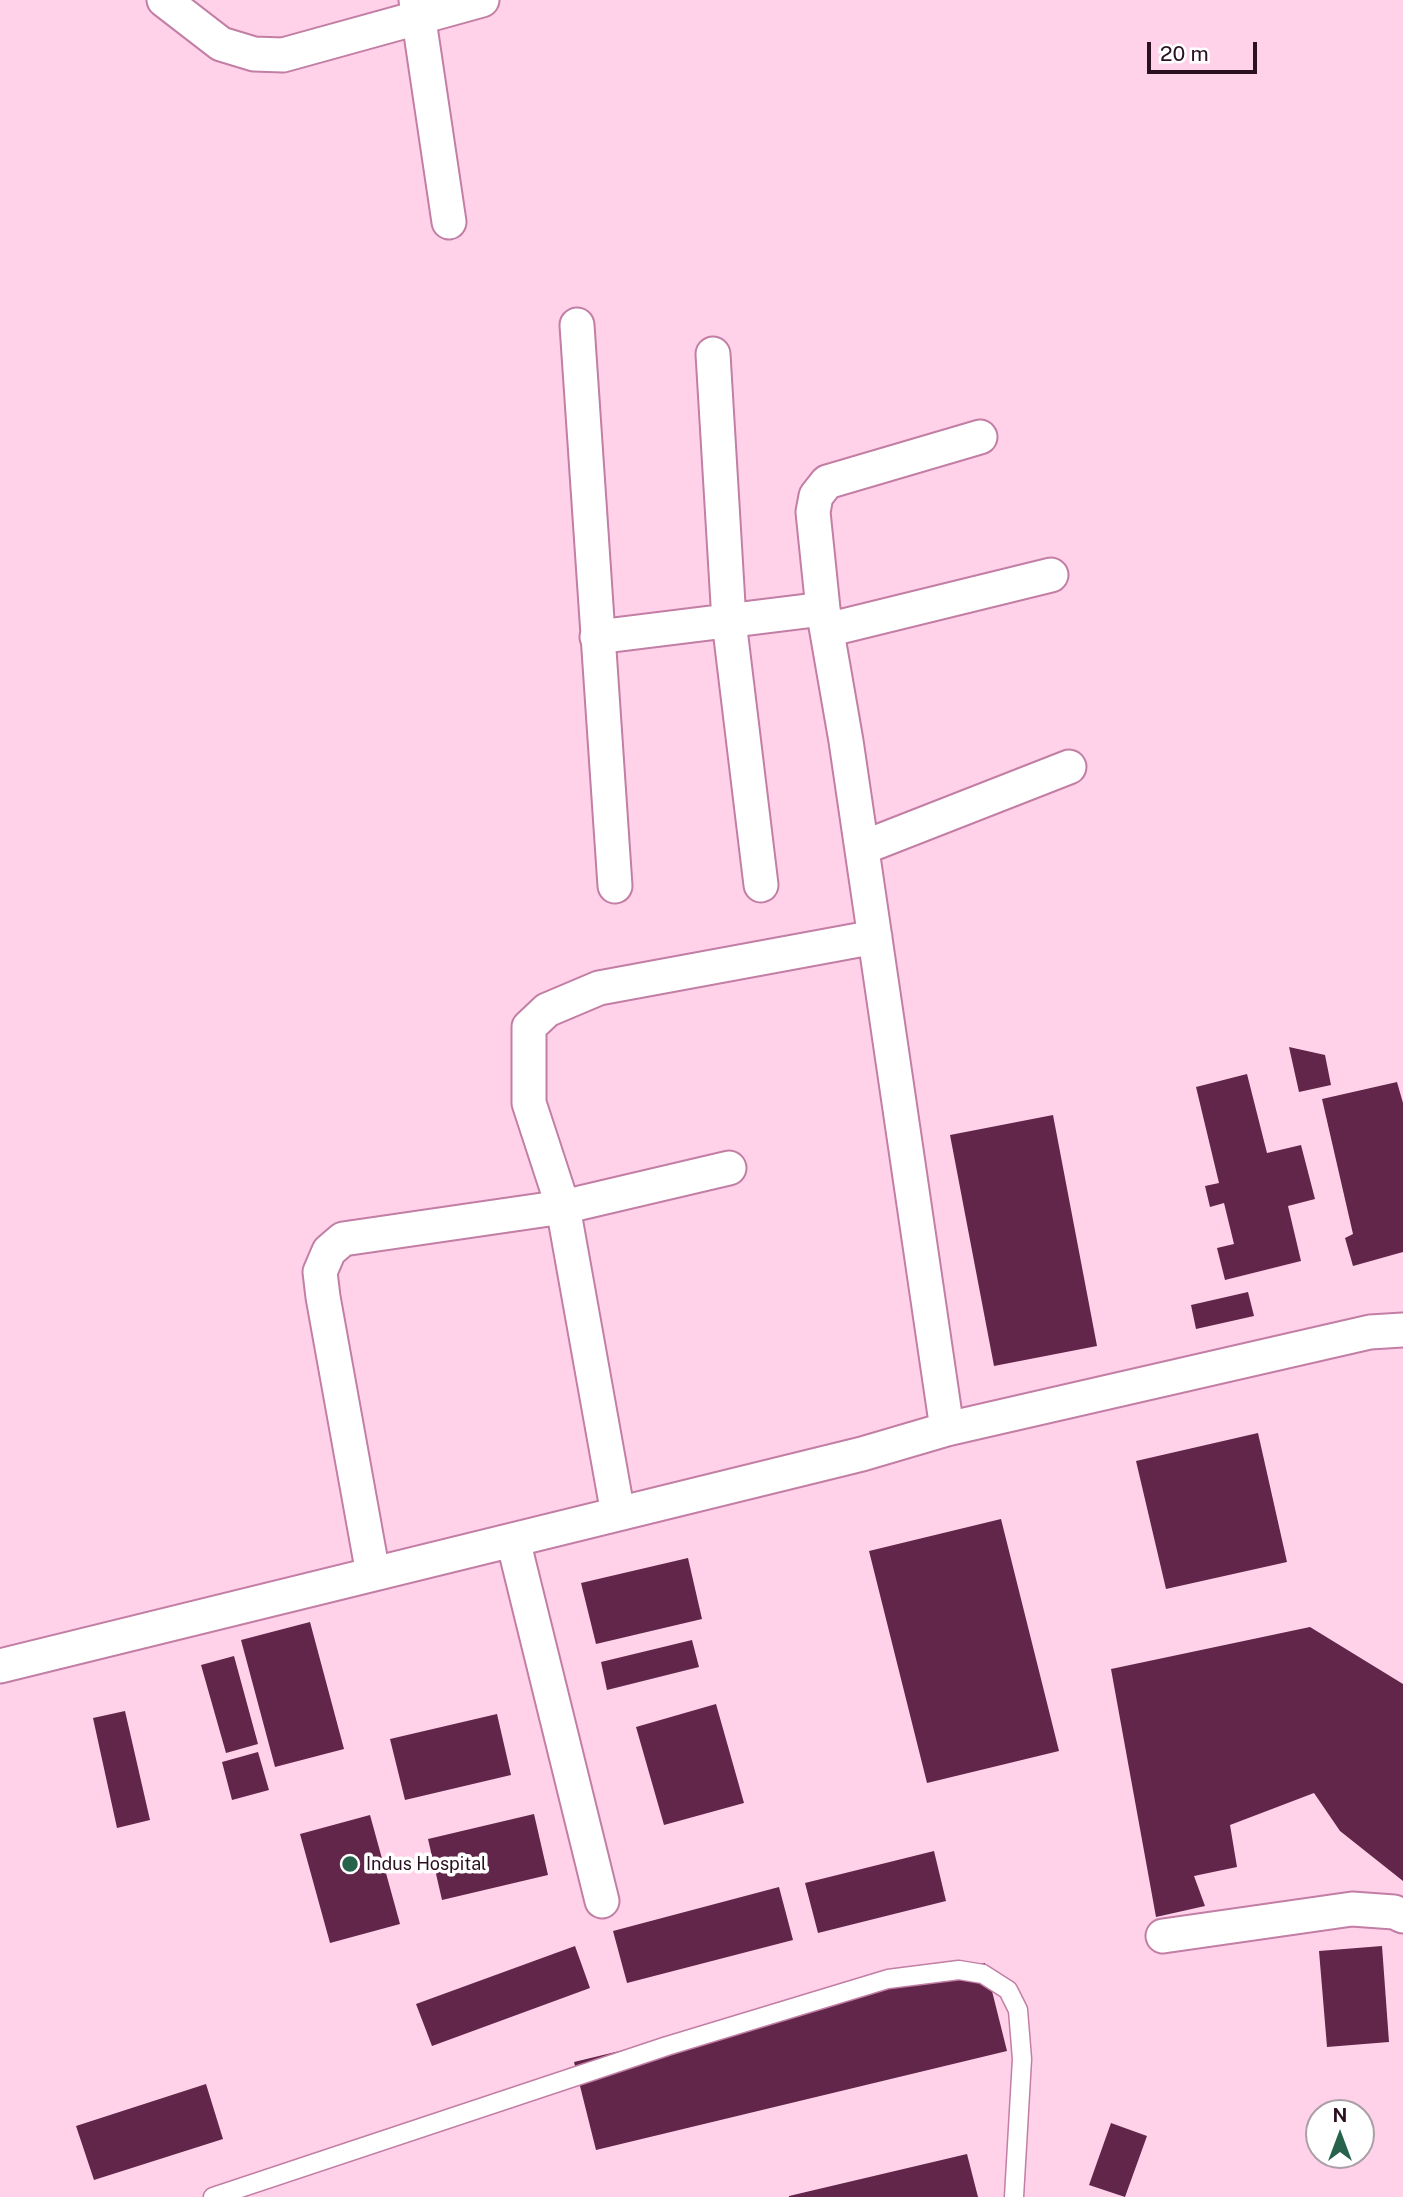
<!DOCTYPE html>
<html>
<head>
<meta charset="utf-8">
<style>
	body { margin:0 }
	#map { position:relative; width:1403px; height:2197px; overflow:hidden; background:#ffd2ea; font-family:"Public Sans",sans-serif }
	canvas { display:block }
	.north { position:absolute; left:1305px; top:2099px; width:70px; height:70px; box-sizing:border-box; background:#fff; border:2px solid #aa9fa6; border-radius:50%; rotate:0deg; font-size:19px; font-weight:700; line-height:28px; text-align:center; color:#2a1020 }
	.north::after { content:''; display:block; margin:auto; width:24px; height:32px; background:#27624c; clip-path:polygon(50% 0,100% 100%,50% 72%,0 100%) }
	.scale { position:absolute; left:1147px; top:42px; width:110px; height:32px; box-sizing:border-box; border:4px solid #2a1020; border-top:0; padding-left:9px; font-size:21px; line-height:24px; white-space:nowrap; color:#2a1020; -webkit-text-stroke:5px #fff; paint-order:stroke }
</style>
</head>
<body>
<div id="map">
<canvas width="1403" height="2197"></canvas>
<div class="north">N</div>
<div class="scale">20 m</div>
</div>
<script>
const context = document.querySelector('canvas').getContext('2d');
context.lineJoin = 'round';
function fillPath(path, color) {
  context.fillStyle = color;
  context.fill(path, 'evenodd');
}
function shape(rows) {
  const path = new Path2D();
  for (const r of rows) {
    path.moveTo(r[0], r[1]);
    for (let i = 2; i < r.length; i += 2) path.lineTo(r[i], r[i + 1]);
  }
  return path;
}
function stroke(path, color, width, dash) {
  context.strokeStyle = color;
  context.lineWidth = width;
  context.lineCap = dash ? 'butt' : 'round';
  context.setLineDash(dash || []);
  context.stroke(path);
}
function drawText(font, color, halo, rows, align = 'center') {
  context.font = font + ' "Public Sans",sans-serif';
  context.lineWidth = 7;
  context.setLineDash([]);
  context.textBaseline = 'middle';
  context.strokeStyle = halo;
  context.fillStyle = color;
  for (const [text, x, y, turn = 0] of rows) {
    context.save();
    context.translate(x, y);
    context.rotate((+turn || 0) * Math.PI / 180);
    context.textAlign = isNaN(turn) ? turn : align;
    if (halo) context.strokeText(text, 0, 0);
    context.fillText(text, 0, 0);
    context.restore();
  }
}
const building = shape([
	[1289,1047,1325,1055,1331,1085,1299,1092],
	[1247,1074,1267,1153,1301,1145,1315,1199,1288,1206,1301,1261,1225,1280,1217,1248,1234,1244,1224,1203,1210,1207,1205,1186,1219,1183,1196,1087],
	[1397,1082,1403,1103,1403,1252,1353,1266,1345,1238,1353,1234,1322,1099],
	[1053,1115,1097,1346,994,1366,950,1135],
	[1248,1292,1254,1316,1196,1329,1191,1305],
	[1258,1433,1287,1562,1166,1589,1136,1461],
	[1001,1519,1059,1751,927,1783,869,1551],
	[688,1558,702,1619,596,1644,581,1583],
	[310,1622,344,1749,275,1767,241,1640],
	[1310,1627,1403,1684,1403,1881,1340,1831,1314,1793,1230,1825,1237,1867,1194,1876,1205,1906,1156,1917,1111,1669],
	[692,1640,699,1667,607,1690,601,1662],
	[234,1656,258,1744,226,1753,201,1665],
	[716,1704,744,1803,664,1825,636,1727],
	[125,1711,150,1820,117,1828,93,1718],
	[497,1714,511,1775,405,1800,390,1739],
	[258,1752,269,1790,232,1800,222,1762],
	[534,1814,548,1875,442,1900,428,1839],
	[370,1815,400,1924,330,1943,300,1834],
	[934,1851,946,1901,818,1933,805,1883],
	[779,1887,793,1940,627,1983,613,1931],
	[575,1946,590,1988,432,2046,416,2004],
	[1382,1946,1389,2042,1327,2047,1319,1951],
	[985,1963,1007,2051,596,2150,574,2062],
	[206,2084,223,2139,94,2180,76,2126],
	[1111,2123,1147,2136,1125,2197,1089,2185],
	[967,2154,978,2197,789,2197,789,2196]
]);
const service = shape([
	[213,2197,667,2046,888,1979,959,1970,983,1974,1008,1990,1018,2010,1022,2059,1014,2197]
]);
const minor = shape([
	[164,0,221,44,254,54,283,55,482,0],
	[416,0,449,222],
	[577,325,615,886],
	[713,354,729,621,761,885],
	[827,630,1051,575],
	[597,637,823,609],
	[862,848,1069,767],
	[947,1429,846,741,823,609,813,512,816,496,827,482,980,437],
	[618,1514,563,1207,529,1103,529,1027,547,1010,599,988,875,937],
	[513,1540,602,1901],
	[373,1574,323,1297,320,1272,329,1251,343,1239,563,1207,729,1168],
	[0,1666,862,1454,947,1429,1370,1332,1403,1330],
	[1163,1936,1352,1909,1394,1912,1403,1916]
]);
const markers = [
	[350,1864,9,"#27624c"]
];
const poiNames = [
	["Indus Hospital",366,1864]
];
fillPath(building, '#61264a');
stroke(service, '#c27ea4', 21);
stroke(minor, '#c27ea4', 37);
stroke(service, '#fff', 18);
stroke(minor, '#fff', 33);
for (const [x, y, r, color] of markers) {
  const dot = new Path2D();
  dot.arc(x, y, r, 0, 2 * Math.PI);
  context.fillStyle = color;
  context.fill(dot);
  stroke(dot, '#fff', 2.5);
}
drawText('18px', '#2a1020', '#fff', poiNames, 'left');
</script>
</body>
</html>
